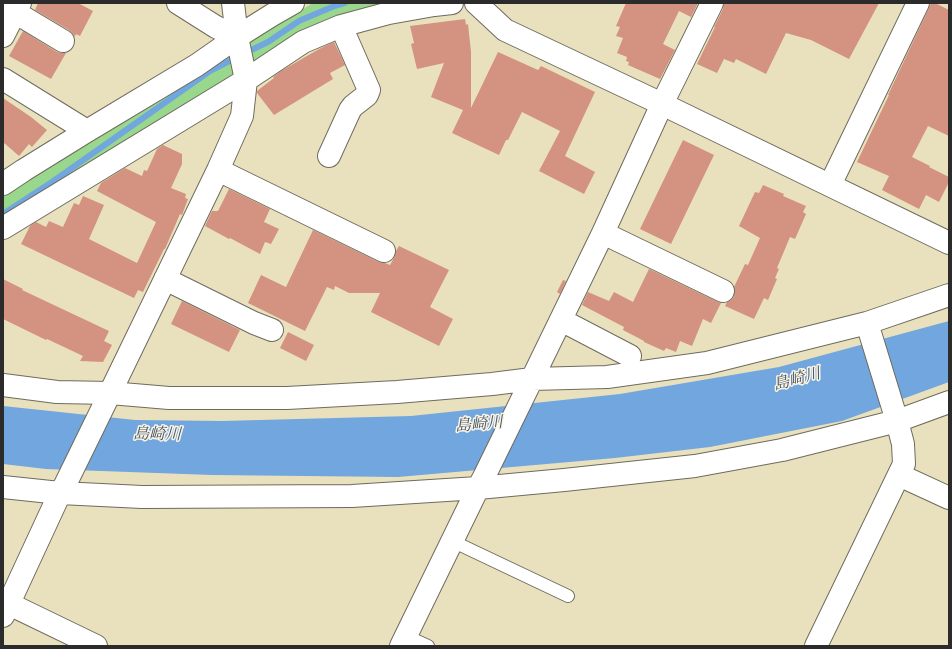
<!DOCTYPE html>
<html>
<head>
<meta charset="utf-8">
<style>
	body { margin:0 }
	#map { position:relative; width:952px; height:649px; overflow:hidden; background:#e9e1bd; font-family:"IM FELL Great Primer",serif }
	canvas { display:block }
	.frame { position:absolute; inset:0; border:4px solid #2b2b2b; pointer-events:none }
</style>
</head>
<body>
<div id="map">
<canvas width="952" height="649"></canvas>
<div class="frame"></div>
</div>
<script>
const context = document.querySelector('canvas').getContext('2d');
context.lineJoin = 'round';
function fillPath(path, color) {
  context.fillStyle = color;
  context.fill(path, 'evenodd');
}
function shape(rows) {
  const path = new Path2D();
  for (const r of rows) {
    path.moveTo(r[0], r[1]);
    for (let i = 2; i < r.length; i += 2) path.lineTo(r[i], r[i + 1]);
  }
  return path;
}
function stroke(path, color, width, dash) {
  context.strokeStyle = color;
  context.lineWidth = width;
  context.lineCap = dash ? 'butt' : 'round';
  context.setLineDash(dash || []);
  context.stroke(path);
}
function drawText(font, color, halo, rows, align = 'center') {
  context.font = font + ' "IM FELL Great Primer","Noto Serif JP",serif';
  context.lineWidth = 3;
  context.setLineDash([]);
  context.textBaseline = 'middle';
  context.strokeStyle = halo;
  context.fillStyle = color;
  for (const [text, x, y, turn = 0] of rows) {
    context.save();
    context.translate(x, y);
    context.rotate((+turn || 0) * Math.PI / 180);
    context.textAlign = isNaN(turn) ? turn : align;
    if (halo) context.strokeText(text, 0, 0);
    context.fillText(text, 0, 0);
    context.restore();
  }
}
const green = shape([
	[313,3,413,3,336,17,3,221,3,194,199,70]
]);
const water = shape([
	[949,321,949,382,842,421,710,447,615,458,398,477,212,475,46,469,3,464,3,406,135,420,222,421,411,416,620,394,779,367]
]);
const stream = shape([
	[245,53,268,42,299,21,332,7,345,3],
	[3,214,52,182,210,71,237,57]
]);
const building = shape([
	[38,3,78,3,93,11,80,36,76,34,75,37,74,35,69,30,35,10],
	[626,3,698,3,691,17,679,11,663,44,675,50,660,79,628,65,629,62,626,61,627,57,617,53,623,38,616,36,620,27,616,26],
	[724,3,879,3,849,59,811,40,786,33,766,74,736,59,734,63,724,59,717,73,697,64,715,27,714,27,723,9],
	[931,3,935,3,949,10,949,136,928,126,912,157,930,166,929,167,949,177,949,182,939,202,926,195,919,209,882,190,889,176,857,162,889,95,888,95,929,8],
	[465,19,466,25,468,24,471,52,471,108,498,52,538,70,541,66,595,92,565,156,595,172,584,194,539,171,560,131,522,112,508,140,506,140,499,155,452,133,463,110,431,97,444,63,417,69,411,44,414,43,410,26],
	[23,31,57,52,62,53,66,53,51,79,9,56],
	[334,42,345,65,330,73,333,79,274,115,257,93,257,91,274,78,273,77,281,71,319,49],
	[3,98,31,117,47,130,32,147,29,144,19,156,3,142],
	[683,140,714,155,671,244,640,229],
	[163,145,182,154,182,164,171,188,186,194,185,198,188,199,182,215,180,214,165,249,164,249,143,292,138,290,134,298,21,244,30,226,36,222,46,227,49,221,63,227,74,203,79,205,83,196,104,205,89,239,137,263,156,222,97,191,101,183,125,168,142,176,144,170,147,171,157,149],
	[763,185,784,194,783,196,806,206,803,212,806,214,795,239,790,237,777,268,779,269,775,278,777,279,768,300,764,298,754,319,725,306,727,302,730,301,734,297,735,290,734,287,745,264,748,265,760,238,739,226,755,192,759,193],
	[229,189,270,209,264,222,279,229,271,244,265,242,260,254,230,238,229,239,205,226,212,211,218,211],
	[313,230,379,262,385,263,390,265,395,256,396,251,399,246,449,270,430,307,453,319,439,346,371,312,380,293,349,293,335,286,334,290,327,287,305,331,248,303,261,275,286,287],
	[649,269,718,302,721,303,711,323,703,319,692,346,680,341,676,352,666,348,664,351,644,342,644,341,623,330,624,327,582,305,588,292,609,301,614,292,633,302],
	[3,279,23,289,22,290,109,331,104,341,112,345,103,362,80,361,83,356,47,339,46,340,3,319],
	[563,280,566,281,560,294,557,292],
	[182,301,240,330,229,352,171,324],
	[288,332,314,345,306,361,280,348]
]);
const lane = shape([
	[452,541,568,596],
	[406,636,428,646]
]);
const street = shape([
	[178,3,216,27,237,37],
	[3,5,63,41],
	[3,36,20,3],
	[3,79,87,131],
	[329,156,350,110,353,106,367,95,369,90,341,26],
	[218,170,384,251],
	[3,184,24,170,87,131,197,65,237,37,272,15,293,3],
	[830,185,918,3],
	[3,228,246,80,303,42,341,26,389,13,434,5,452,3],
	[603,233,723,291],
	[165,279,254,323,272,330],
	[561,320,630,356],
	[3,385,57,392,110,393,169,398,287,398,397,392,492,384,532,379,607,377,707,363,867,323,949,295],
	[899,475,949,498],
	[3,487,60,493,142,497,352,496,478,488,564,480,695,466,782,450,897,421,949,402],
	[3,601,96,646],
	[3,616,60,493,65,485,110,393,218,170,242,116,246,80,237,37,233,3],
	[401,646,478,488,484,477,532,379,603,233,662,104,712,3],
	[816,646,904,464,903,444,897,421,867,323]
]);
const secondary = shape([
	[476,3,505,30,662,104,949,243]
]);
const waterNames = [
	["島崎川",797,380,-15],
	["島崎川",479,425,-5],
	["島崎川",157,435,1]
];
fillPath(green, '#99d78d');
fillPath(water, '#71a6de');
stroke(stream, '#71a6de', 6);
fillPath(building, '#d49280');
stroke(lane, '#6e6b5e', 14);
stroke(street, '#6e6b5e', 24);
stroke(secondary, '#6e6b5e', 24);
stroke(lane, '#fff', 12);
stroke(street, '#fff', 22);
stroke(secondary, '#fff', 22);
drawText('italic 16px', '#44566a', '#fcf5e5', waterNames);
</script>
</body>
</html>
